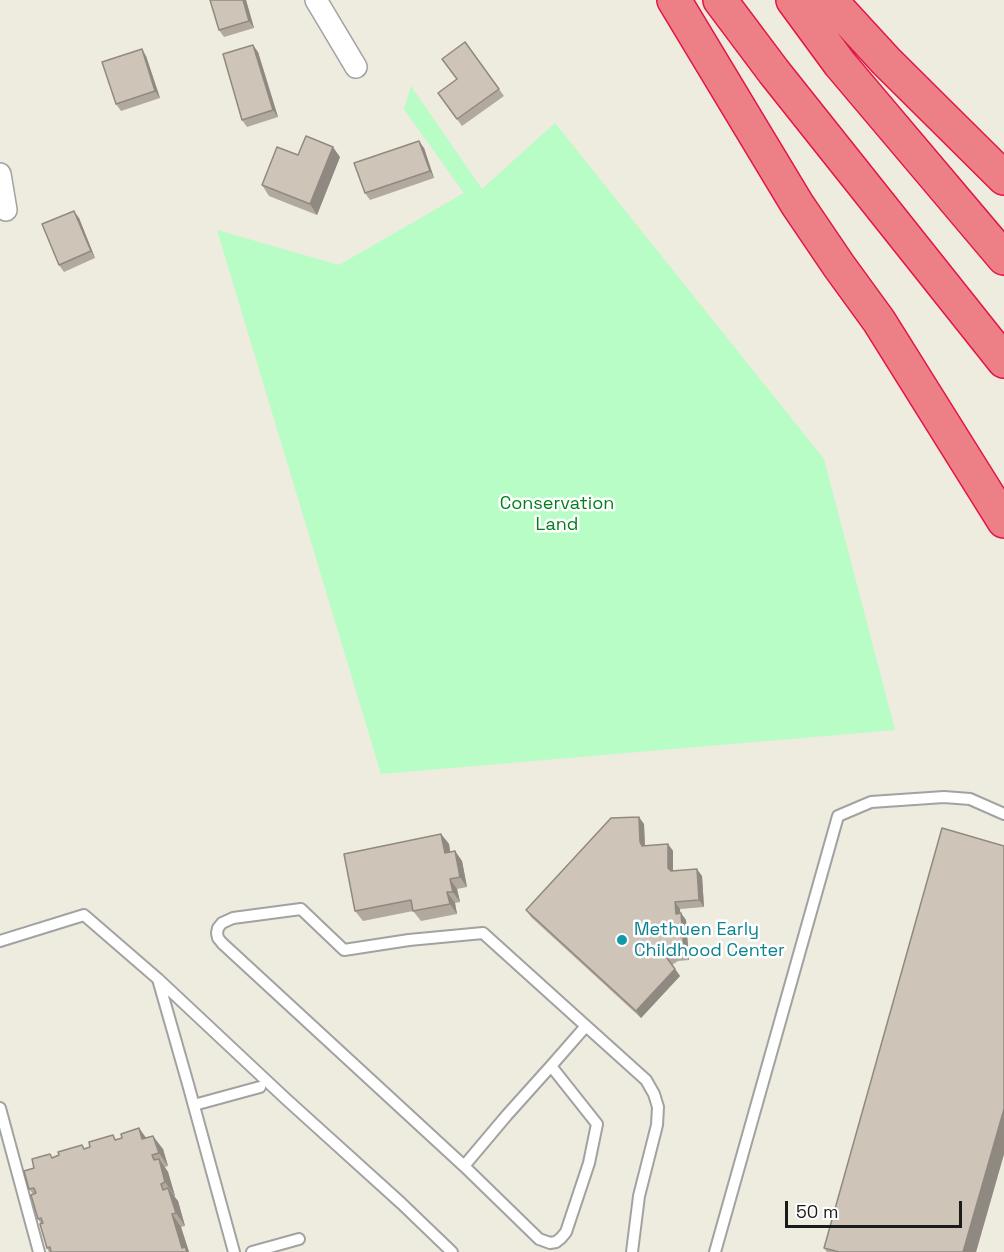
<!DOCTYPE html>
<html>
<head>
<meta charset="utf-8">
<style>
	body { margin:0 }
	#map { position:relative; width:1004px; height:1252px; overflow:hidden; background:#eeebdf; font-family:"Space Grotesk",sans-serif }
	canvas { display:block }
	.scale { position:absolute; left:785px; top:1201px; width:177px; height:27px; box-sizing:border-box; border:3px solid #1b1b1b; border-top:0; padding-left:8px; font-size:18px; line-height:21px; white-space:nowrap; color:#1b1b1b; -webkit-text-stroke:4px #fff; paint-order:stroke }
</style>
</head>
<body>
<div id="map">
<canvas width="1004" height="1252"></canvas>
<div class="scale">50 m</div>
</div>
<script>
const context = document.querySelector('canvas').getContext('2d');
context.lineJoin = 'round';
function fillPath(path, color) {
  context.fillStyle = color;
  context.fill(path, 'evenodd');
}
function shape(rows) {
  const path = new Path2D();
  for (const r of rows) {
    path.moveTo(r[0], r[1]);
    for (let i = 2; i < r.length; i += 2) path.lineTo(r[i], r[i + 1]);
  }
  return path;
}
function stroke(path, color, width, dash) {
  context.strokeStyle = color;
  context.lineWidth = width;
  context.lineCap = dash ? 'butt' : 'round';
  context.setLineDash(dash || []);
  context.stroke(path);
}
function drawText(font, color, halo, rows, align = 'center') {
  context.font = font + ' "Space Grotesk",sans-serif';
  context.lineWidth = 5;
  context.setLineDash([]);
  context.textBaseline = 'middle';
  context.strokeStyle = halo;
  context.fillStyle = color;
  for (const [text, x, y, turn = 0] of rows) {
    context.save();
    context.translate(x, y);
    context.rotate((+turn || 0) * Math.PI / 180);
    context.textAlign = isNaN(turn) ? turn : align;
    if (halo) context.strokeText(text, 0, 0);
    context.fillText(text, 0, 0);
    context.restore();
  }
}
const park = shape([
	[411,86,482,189,555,123,824,459,895,730,381,774,217,230,339,265,464,193,404,109]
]);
const service = shape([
	[0,941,84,915,158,979],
	[551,1066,597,1124,589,1163,566,1232,561,1238,556,1242,550,1243,539,1239,464,1166,507,1115,551,1066,586,1026,646,1080,654,1094,658,1107,657,1125,639,1196,632,1252],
	[194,1105,260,1087],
	[0,1108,39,1252],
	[464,1166,222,943,218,938,217,933,218,928,222,923,233,918,301,909,344,950,409,940,483,933,586,1026],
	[234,1252,188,1084,158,979,286,1099,401,1203,452,1252],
	[252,1252,299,1239],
	[715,1252,838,816,871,802,944,797,970,799,1004,814]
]);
const minor = shape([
	[316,0,356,67],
	[0,174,6,210]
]);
const motorway = shape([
	[674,0,797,204,839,266,879,321,1004,521],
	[720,0,774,72,1004,361],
	[793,0,840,64,1004,258],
	[830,0,886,61,1004,178]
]);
const wall = shape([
	[246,0,254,28,224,37,219,30],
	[465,42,504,96,462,126,438,93,457,79],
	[258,52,278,117,247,127,242,120],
	[146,56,160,98,121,111,116,104],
	[424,148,434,178,370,200,365,193],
	[298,155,340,157,317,215,269,196,262,185],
	[79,218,95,258,64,272,59,265],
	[644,824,645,846,668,844,673,851,673,871,702,876,704,907,680,909,680,913,686,920,689,960,678,961,672,965,680,976,641,1018,531,917,526,910],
	[441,834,449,844,450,852,455,851,462,861,467,887,457,889,460,902,455,903,457,914,421,921,413,911,363,921,355,911],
	[139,1128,146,1138,163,1149,168,1166,165,1167,168,1172,175,1196,174,1196,178,1201,185,1226,181,1227,189,1252,49,1252,47,1248,41,1224,38,1219,33,1194,29,1189,34,1168,53,1157,82,1145,85,1149,90,1147,113,1135,116,1140,122,1138],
	[1004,1154,976,1252,827,1252,824,1248]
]);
const shadedWall = shape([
	[243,0,246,0,254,28,249,21],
	[253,45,258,52,278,117,273,110],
	[142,49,146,56,160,98,155,91],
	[419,141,424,148,434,178,430,171],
	[333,147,340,157,317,215,310,204],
	[74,211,79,218,95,258,91,251],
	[639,817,644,824,645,849,640,842],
	[441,834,449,844,452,863,445,853],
	[668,844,673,851,673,875,668,868],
	[455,851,462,861,467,887,460,877],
	[697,869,702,876,704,907,699,900],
	[450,879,457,889,460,902,453,892],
	[447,892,455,903,457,914,450,904],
	[675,902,680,909,681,921,676,914],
	[681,913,686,920,689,960,684,953],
	[675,969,680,976,641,1018,636,1011],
	[1004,1109,1004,1154,976,1252,963,1252],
	[139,1128,149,1142,142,1139],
	[153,1136,163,1149,168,1166,159,1153],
	[152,1155,161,1167,159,1159,168,1172,175,1196,165,1182,154,1160],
	[168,1188,178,1201,185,1226,176,1213],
	[172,1214,181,1227,189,1252,185,1252,182,1248]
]);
const building = shape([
	[210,0,243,0,249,21,219,30,210,0],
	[465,42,499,89,457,119,438,93,457,79,442,59,465,42],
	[253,45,273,110,242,120,223,54,253,45],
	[142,49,155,91,116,104,102,62,142,49],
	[306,136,333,147,310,204,262,185,277,147,298,155,306,136],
	[419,141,430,171,365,193,354,163,419,141],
	[74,211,91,251,59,265,42,224,74,211],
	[639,817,640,842,642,846,668,844,668,868,671,871,697,869,699,900,675,902,676,914,681,913,684,953,673,954,667,958,675,969,636,1011,526,910,611,818,639,817],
	[942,828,1004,846,1004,1109,963,1252,839,1252,824,1248,942,828],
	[441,834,445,853,455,851,460,877,450,879,453,892,447,892,450,904,413,911,411,900,355,911,344,854,441,834],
	[139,1128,142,1139,153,1136,159,1153,152,1155,154,1160,159,1159,165,1182,161,1184,163,1190,168,1188,176,1213,172,1214,182,1248,185,1247,187,1252,51,1252,50,1247,47,1248,40,1224,43,1223,41,1218,38,1219,31,1195,36,1193,34,1188,29,1189,24,1171,34,1168,32,1159,50,1154,52,1158,59,1155,58,1152,82,1145,84,1149,90,1147,89,1142,113,1135,115,1140,122,1138,121,1134,139,1128]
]);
const markers = [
	[622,940,6,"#0f9aa8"]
];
const parkNames = [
	["Conservation",557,504],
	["Land",557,525]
];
const cultureNames = [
	["Methuen Early",634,930],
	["Childhood Center",634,951]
];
fillPath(park, '#b7fdc5');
stroke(service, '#a2a2a2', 14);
stroke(minor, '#a2a2a2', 24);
stroke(motorway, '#e21644', 36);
stroke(service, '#fff', 10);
stroke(minor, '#fff', 21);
stroke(motorway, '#ed7f87', 33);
fillPath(wall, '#b1a99e');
fillPath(shadedWall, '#908981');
fillPath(building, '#cec4b8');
stroke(building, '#908981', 1.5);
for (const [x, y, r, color] of markers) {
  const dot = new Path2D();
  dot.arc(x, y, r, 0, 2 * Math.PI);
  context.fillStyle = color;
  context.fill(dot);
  stroke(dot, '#fff', 2);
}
drawText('18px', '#037f1b', '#fff', parkNames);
drawText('18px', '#0d838f', '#fff', cultureNames, 'left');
</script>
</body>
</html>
